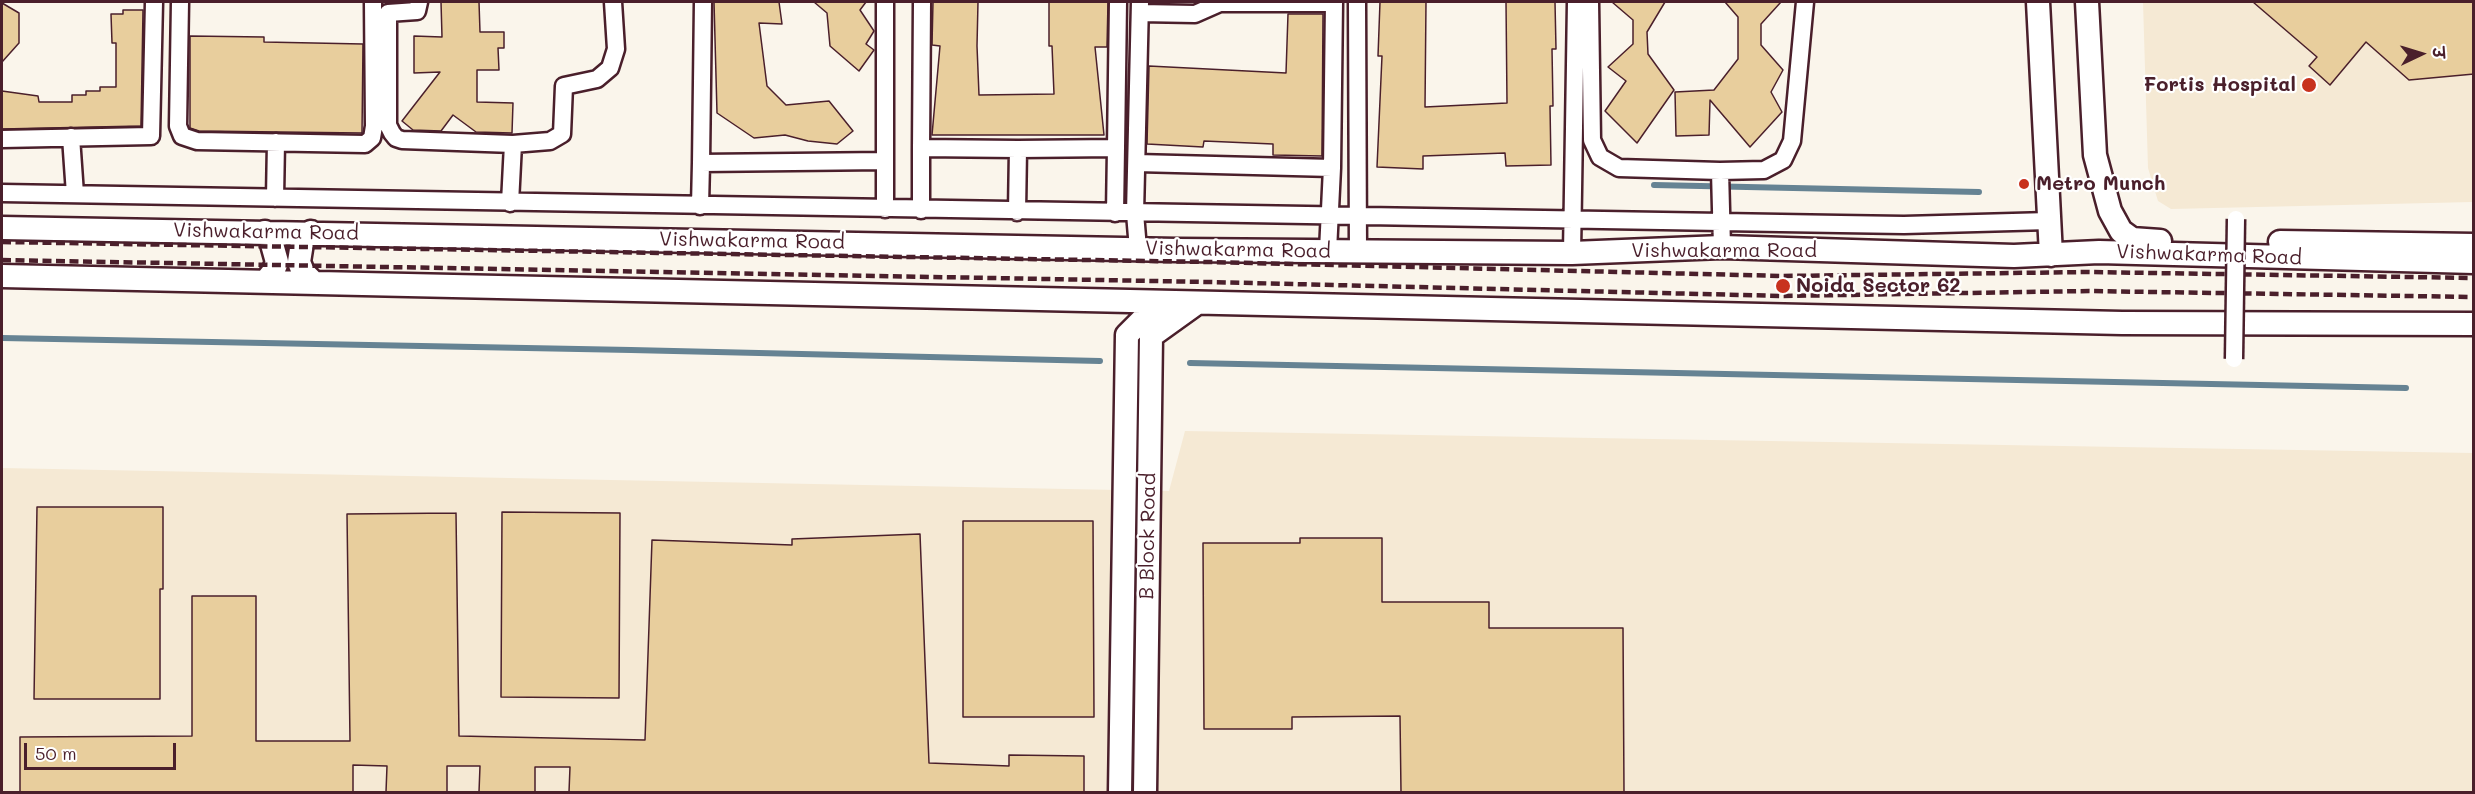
<!DOCTYPE html>
<html>
<head>
<meta charset="utf-8">
<style>
	body { margin:0 }
	#map { position:relative; width:2475px; height:794px; overflow:hidden; background:#faf5eb; font-family:Mali,"Playpen Sans Deva",sans-serif }
	canvas { display:block }
	.frame { position:absolute; inset:0; border:3px solid #4a1f2b; pointer-events:none }
	.north { position:absolute; left:2391px; top:24px; width:60px; height:60px; -webkit-text-stroke:4px #fff; paint-order:stroke; rotate:86deg; font-size:16px; font-weight:700; line-height:24px; text-align:center; color:#4a1f2b }
	.north::after { content:''; display:block; margin:auto; width:21px; height:27px; background:#4a1f2b; clip-path:polygon(50% 0,100% 100%,50% 72%,0 100%) }
	.scale { position:absolute; left:24px; top:743px; width:152px; height:27px; box-sizing:border-box; border:3px solid #4a1f2b; border-top:0; padding-left:8px; font-size:18px; line-height:21px; white-space:nowrap; color:#4a1f2b; -webkit-text-stroke:4px #fff; paint-order:stroke }
</style>
</head>
<body>
<div id="map">
<canvas width="2475" height="794"></canvas>
<div class="frame"></div>
<div class="north">उ</div>
<div class="scale">50 m</div>
</div>
<script>
const context = document.querySelector('canvas').getContext('2d');
context.lineJoin = 'round';
function fillPath(path, color) {
  context.fillStyle = color;
  context.fill(path, 'evenodd');
}
function shape(rows) {
  const path = new Path2D();
  for (const r of rows) {
    path.moveTo(r[0], r[1]);
    for (let i = 2; i < r.length; i += 2) path.lineTo(r[i], r[i + 1]);
  }
  return path;
}
function stroke(path, color, width, dash) {
  context.strokeStyle = color;
  context.lineWidth = width;
  context.lineCap = dash ? 'butt' : 'round';
  context.setLineDash(dash || []);
  context.stroke(path);
}
function drawText(font, color, halo, rows, align = 'center') {
  context.font = font + ' Mali,sans-serif';
  context.lineWidth = 4.5;
  context.setLineDash([]);
  context.textBaseline = 'middle';
  context.strokeStyle = halo;
  context.fillStyle = color;
  for (const [text, x, y, turn = 0] of rows) {
    context.save();
    context.translate(x, y);
    context.rotate((+turn || 0) * Math.PI / 180);
    context.textAlign = isNaN(turn) ? turn : align;
    if (halo) context.strokeText(text, 0, 0);
    context.fillText(text, 0, 0);
    context.restore();
  }
}
const built = shape([
	[2143,2,2473,2,2473,202,2171,209,2158,201,2148,168],
	[1185,431,2473,453,2473,792,2,792,2,468,1169,491]
]);
const stream = shape([
	[1654,185,1979,192],
	[2,338,631,350,1100,361],
	[1190,363,2406,388]
]);
const building = shape([
	[441,2,479,2,480,32,504,32,504,48,498,48,499,70,477,70,477,102,513,103,512,133,476,132,453,115,441,131,413,130,402,121,440,72,414,73,414,36,442,37,441,2],
	[714,2,779,2,782,24,759,23,767,86,786,105,829,101,853,131,837,144,808,141,785,135,754,138,717,113,714,2],
	[814,2,866,2,860,10,874,31,866,44,874,50,859,71,830,46,827,13,814,2],
	[933,2,978,2,977,46,979,95,1054,94,1052,46,1049,46,1049,2,1108,2,1107,47,1095,47,1104,135,932,135,940,46,932,45,933,2],
	[1380,2,1426,2,1425,107,1507,103,1506,2,1555,2,1556,49,1552,49,1553,106,1550,106,1551,165,1506,166,1505,153,1423,156,1423,169,1377,167,1382,56,1378,56,1380,2],
	[1612,2,1665,2,1647,32,1648,54,1674,90,1637,143,1605,111,1626,81,1608,67,1633,44,1633,20,1612,2],
	[1725,2,1781,2,1761,24,1761,45,1783,70,1771,92,1782,112,1750,147,1710,100,1709,135,1676,136,1675,92,1714,90,1738,59,1738,17,1725,2],
	[2253,2,2474,2,2474,74,2409,80,2366,42,2330,85,2309,66,2317,57,2253,2],
	[2,3,19,13,19,43,2,62,2,3],
	[123,10,143,10,141,126,2,129,2,91,38,96,39,102,72,102,72,95,86,95,86,91,100,91,100,87,116,87,116,43,112,43,111,14,123,14,123,10],
	[1288,14,1323,14,1322,156,1273,155,1273,144,1204,141,1203,147,1147,144,1149,66,1286,73,1288,14],
	[190,36,264,37,264,42,363,44,362,133,199,131,190,128,190,36],
	[37,507,163,507,163,589,160,589,160,699,34,699,37,507],
	[502,512,620,513,619,698,501,697,502,512],
	[456,513,459,736,645,740,652,540,792,545,792,539,920,534,929,763,1009,766,1009,755,1084,756,1084,792,569,792,570,767,535,767,535,792,479,792,480,766,447,766,447,792,386,792,387,766,353,765,353,792,20,792,20,737,192,736,192,596,256,596,256,741,350,741,347,514,456,513],
	[963,521,1093,521,1094,717,963,717,963,521],
	[1300,538,1382,538,1382,602,1489,602,1489,628,1623,628,1624,792,1401,792,1400,716,1292,717,1292,729,1204,729,1203,543,1300,543,1300,538]
]);
const street = shape([
	[180,2,178,126,182,136,197,141,365,144,372,138,374,126,373,2],
	[419,2,417,11,388,13,388,125,392,133,396,138,402,140,513,144],
	[703,2,701,163,885,161],
	[885,2,885,209],
	[922,2,921,148,1018,149,1116,148,1118,2],
	[1357,2,1358,252],
	[1590,2,1592,140,1600,157,1619,168,1720,171],
	[1140,13,1195,14,1220,3,1334,3],
	[71,137,75,194],
	[2,139,151,136,154,2],
	[1137,163,1332,168,1334,2],
	[2,193,1840,224,1904,225,2049,221],
	[275,198,276,142],
	[510,203,513,144,550,141,562,134,564,86,597,79,610,68,616,49,613,2],
	[700,206,701,163],
	[921,210,921,148],
	[1017,212,1018,149],
	[1115,213,1116,148],
	[1722,247,1720,171,1764,170,1783,160,1792,141,1805,2],
	[1138,249,1135,213,1140,2],
	[1328,251,1332,168],
	[1572,253,1576,2]
]);
const secondary = shape([
	[2038,2,2051,255],
	[2087,2,2095,155,2110,211,2121,231,2132,239,2160,241],
	[2,228,1177,250,1572,253,1722,247,2014,256,2099,252,2474,262],
	[265,232,270,237,277,262,273,272,265,282],
	[311,232,302,243,299,262,303,272,314,283],
	[2280,242,2474,245],
	[2,276,2122,323,2474,324],
	[1120,792,1127,335,1160,302],
	[1145,792,1151,336,1197,303]
]);
const rail = shape([
	[2,242,1210,262,1783,276,2088,272,2474,278],
	[2,260,1210,282,1783,296,2089,291,2474,297]
]);
const streetBridge = shape([
	[2234,359,2236,219]
]);
const markers = [
	[2309,85,8,"#c8321e"],
	[2024,184,6,"#c8321e"],
	[1783,286,8,"#c8321e"]
];
const poiNames = [
	["Fortis Hospital",2296,85,"right"],
	["Metro Munch",2036,184],
	["Noida Sector 62",1796,286]
];
const streetNames = [
	["Vishwakarma Road",266,232,1],
	["Vishwakarma Road",752,241,1],
	["Vishwakarma Road",1238,250,1],
	["Vishwakarma Road",1724,251],
	["Vishwakarma Road",2209,255,2],
	["B Block Road",1148,536,-89]
];
fillPath(built, '#f5e9d4');
stroke(stream, '#668393', 6);
fillPath(building, '#e8ce9d');
stroke(building, '#4a1f2b', 1.5);
stroke(street, '#4a1f2b', 21);
stroke(secondary, '#4a1f2b', 27);
stroke(street, '#fff', 16);
stroke(secondary, '#fff', 22);
stroke(rail, '#4a1f2b', 4.5, [9, 4.5]);
stroke(streetBridge, '#4a1f2b', 21, []);
stroke(streetBridge, '#fff', 16);
for (const [x, y, r, color] of markers) {
  const dot = new Path2D();
  dot.arc(x, y, r, 0, 2 * Math.PI);
  context.fillStyle = color;
  context.fill(dot);
  stroke(dot, '#fff', 2);
}
drawText('bold 20px', '#4a1f2b', '#fff', poiNames, 'left');
drawText('20px', '#4a1f2b', '#fff', streetNames);
</script>
</body>
</html>
